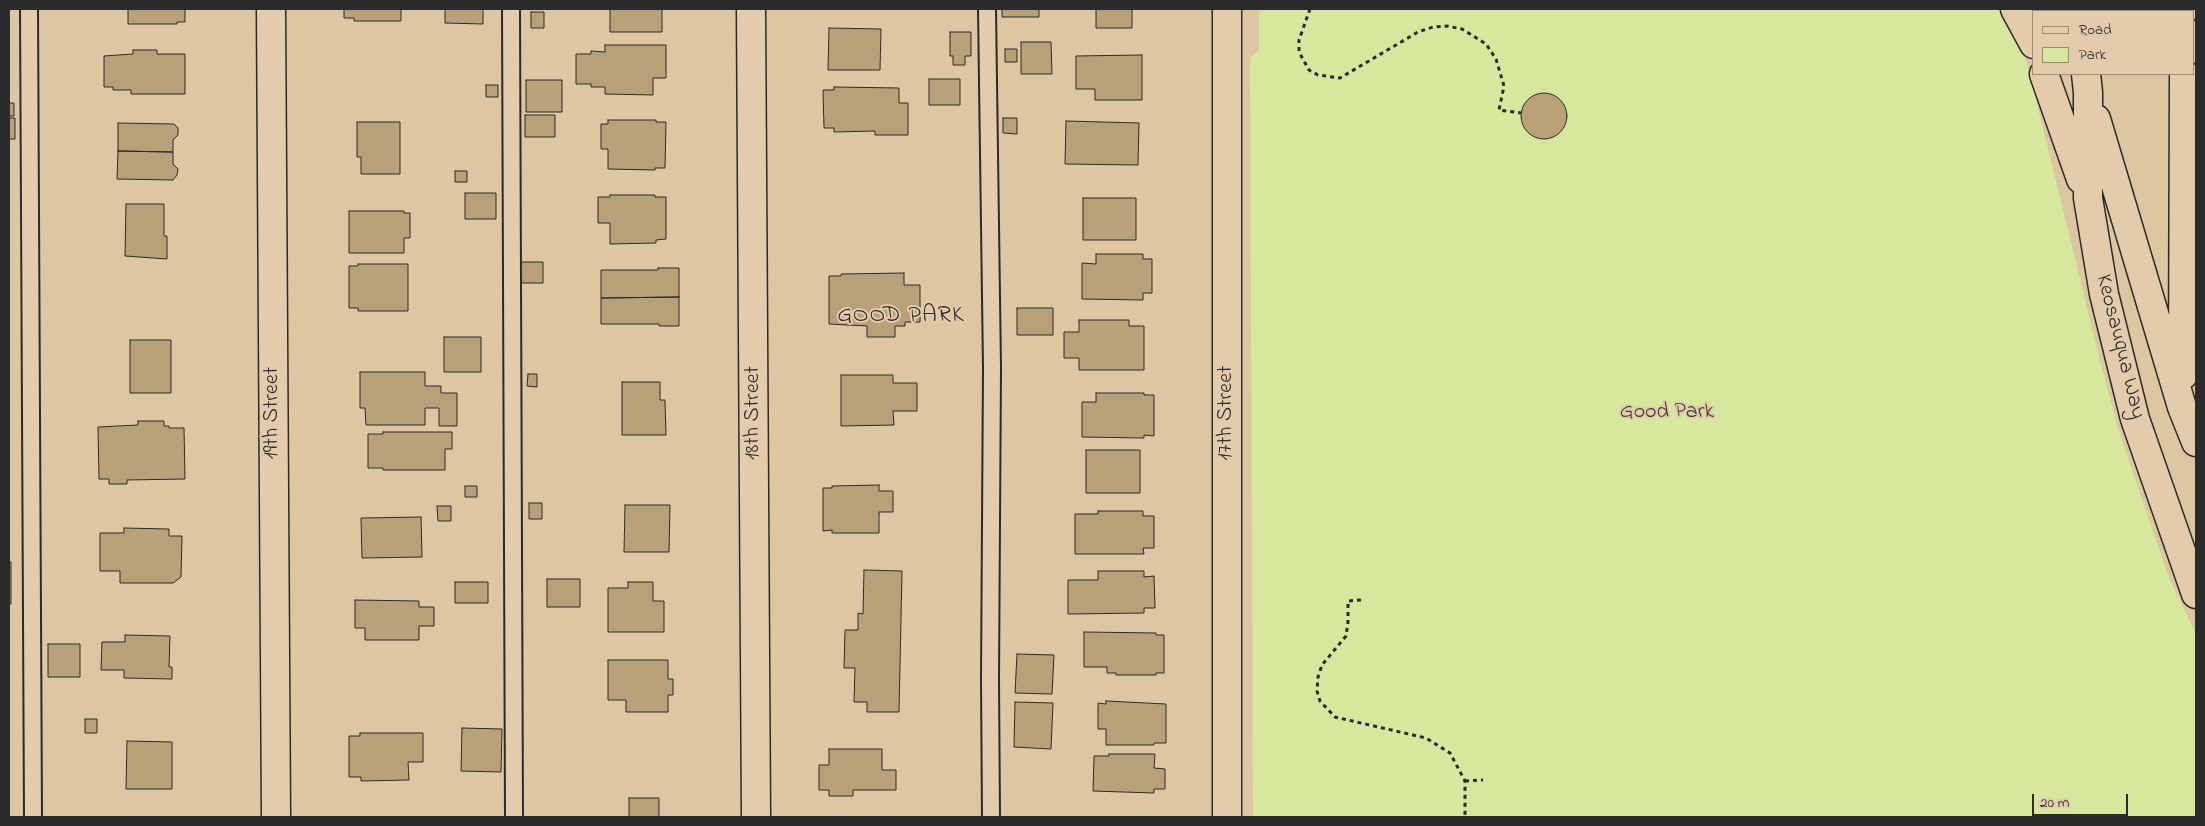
<!DOCTYPE html>
<html>
<head>
<meta charset="utf-8">
<style>
	body { margin:0 }
	#map { position:relative; width:2205px; height:826px; overflow:hidden; background:#dfc6a3; font-family:"Indie Flower",sans-serif }
	canvas { display:block }
	.frame { position:absolute; inset:0; border:10px solid #2b2b2b; pointer-events:none }
	.legend { position:absolute; left:2032px; top:10px; width:162px; height:65px; box-sizing:border-box; background:#e3cbab; border:1px solid #998b78; margin:0; padding:6px 9px; list-style:none; font-size:15px; color:#2b2b2b }
	.legend li { display:flex; align-items:center; gap:10px; height:25px }
	.legend b { width:25px; border:1px solid #998b78 }
	.scale { position:absolute; left:2032px; top:794px; width:96px; height:22px; box-sizing:border-box; border:2px solid #2b2b2b; border-top:0; padding-left:6px; font-size:15px; line-height:18px; white-space:nowrap; color:#2b2b2b; -webkit-text-stroke:4px #e3cbab; paint-order:stroke }
</style>
</head>
<body>
<div id="map">
<canvas width="2205" height="826"></canvas>
<div class="frame"></div>
<ul class="legend">
<li><b style="height:6px;background:#e3cbab"></b>Road</li>
<li><b style="height:14px;background:#d5e89d"></b>Park</li>
</ul>
<div class="scale">20 m</div>
</div>
<script>
const context = document.querySelector('canvas').getContext('2d');
context.lineJoin = 'round';
function fillPath(path, color) {
  context.fillStyle = color;
  context.fill(path, 'evenodd');
}
function shape(rows) {
  const path = new Path2D();
  for (const r of rows) {
    if (r.length === 3) {
      path.moveTo(r[0] + r[2], r[1]);
      path.arc(r[0], r[1], r[2], 0, 2 * Math.PI);
      continue;
    }
    path.moveTo(r[0], r[1]);
    for (let i = 2; i < r.length; i += 2) path.lineTo(r[i], r[i + 1]);
  }
  return path;
}
function stroke(path, color, width, dash) {
  context.strokeStyle = color;
  context.lineWidth = width;
  context.lineCap = dash ? 'butt' : 'round';
  context.setLineDash(dash || []);
  context.stroke(path);
}
function drawText(font, color, halo, rows, align = 'center') {
  context.font = font + ' "Indie Flower",sans-serif';
  context.lineWidth = 4;
  context.setLineDash([]);
  context.textBaseline = 'middle';
  context.strokeStyle = halo;
  context.fillStyle = color;
  for (const [text, x, y, turn = 0] of rows) {
    context.save();
    context.translate(x, y);
    context.rotate((+turn || 0) * Math.PI / 180);
    context.textAlign = isNaN(turn) ? turn : align;
    if (halo) context.strokeText(text, 0, 0);
    context.fillText(text, 0, 0);
    context.restore();
  }
}
const green = shape([
	[1259,9,2000,9,2023,47,2100,361,2119,432,2169,578,2196,634,2196,817,1253,817,1250,58,1259,50]
]);
const building = shape([
	[128,9,185,9,185,22,177,22,177,24,128,24,128,9],
	[344,9,401,9,401,21,354,21,354,18,344,18,344,9],
	[445,9,483,9,483,24,445,23,445,9],
	[610,9,662,9,662,32,610,32,610,9],
	[1002,9,1039,9,1039,17,1002,17,1002,9],
	[1096,9,1132,9,1132,28,1096,28,1096,9],
	[531,12,544,12,544,28,531,28,531,12],
	[829,28,881,29,880,70,828,70,829,28],
	[950,32,971,32,971,56,965,56,965,65,953,65,953,56,950,56,950,32],
	[1021,42,1051,42,1052,74,1021,74,1021,42],
	[605,45,666,45,666,78,653,78,653,95,605,94,605,87,591,87,591,84,576,84,576,54,591,54,591,51,605,52,605,45],
	[1005,49,1017,49,1017,62,1005,62,1005,49],
	[133,50,157,50,157,54,185,54,185,94,131,94,131,90,113,90,113,87,104,87,104,56,133,54,133,50],
	[1142,55,1142,100,1095,100,1095,89,1076,89,1076,56,1142,55],
	[929,79,960,79,960,105,929,105,929,79],
	[526,80,562,80,562,112,526,112,526,80],
	[486,85,498,85,498,97,486,97,486,85],
	[834,87,899,88,899,103,908,103,908,135,875,135,875,131,834,132,834,128,824,128,823,90,834,90,834,87],
	[1544,116,23],
	[9,103,14,103,14,116,9,116,9,103],
	[525,115,555,115,555,137,525,137,525,115],
	[9,118,15,118,15,139,9,139,9,118],
	[1003,118,1017,118,1017,134,1003,133,1003,118],
	[608,120,656,120,656,122,666,122,665,168,655,168,655,170,608,169,608,149,601,149,601,124,608,124,608,120],
	[1066,121,1139,123,1138,165,1065,164,1066,121],
	[357,122,400,122,400,174,361,174,361,157,357,157,357,122],
	[118,123,174,124,178,128,178,135,173,140,173,152,118,151,118,123],
	[118,151,173,152,173,164,178,169,177,175,173,180,117,179,118,151],
	[455,171,467,171,467,182,455,182,455,171],
	[465,193,496,193,496,219,465,219,465,193],
	[610,195,655,195,655,197,666,197,666,239,656,240,656,243,610,244,610,223,598,223,598,197,610,197,610,195],
	[1083,198,1136,198,1136,240,1083,240,1083,198],
	[126,204,164,204,164,236,167,236,167,259,125,256,126,204],
	[349,211,404,211,404,213,410,213,410,238,404,238,404,253,349,253,349,211],
	[1096,254,1143,254,1143,259,1152,259,1152,293,1143,293,1143,300,1082,299,1082,263,1096,264,1096,254],
	[519,262,543,262,543,283,519,283,519,262],
	[358,264,408,264,408,311,358,311,358,308,349,308,349,266,358,266,358,264],
	[658,268,679,268,679,297,601,298,601,270,658,270,658,268],
	[904,273,904,285,920,285,920,322,905,322,905,326,895,326,895,337,867,337,867,326,829,324,829,276,841,276,841,274,904,273],
	[679,297,679,326,659,326,659,324,601,324,601,298,679,297],
	[1017,308,1053,308,1053,335,1017,335,1017,308],
	[1079,320,1129,320,1129,326,1144,326,1144,370,1079,370,1079,358,1064,358,1064,332,1079,332,1079,320],
	[444,337,481,337,481,372,444,372,444,337],
	[130,340,171,340,171,393,130,393,130,340],
	[360,372,425,372,425,386,441,386,441,393,457,393,457,426,439,426,439,408,425,408,425,425,366,425,365,408,360,408,360,372],
	[528,374,537,374,537,387,527,386,528,374],
	[841,375,893,375,893,383,917,383,917,411,893,411,894,425,841,426,841,375],
	[622,382,660,382,660,400,665,400,666,435,622,435,622,382],
	[1096,393,1144,393,1144,395,1154,395,1154,436,1144,435,1144,438,1082,437,1082,402,1096,402,1096,393],
	[138,421,164,421,164,426,169,426,169,428,184,428,185,479,127,480,127,484,109,484,109,479,99,479,98,427,138,425,138,421],
	[383,432,452,432,452,449,445,449,445,470,383,470,383,468,368,468,368,434,383,434,383,432],
	[1086,450,1140,450,1140,493,1086,493,1086,450],
	[879,485,879,491,893,491,893,512,879,512,879,533,832,533,832,530,823,531,823,488,832,488,832,486,879,485],
	[465,486,477,486,477,497,465,497,465,486],
	[529,503,542,503,542,519,529,519,529,503],
	[625,505,670,505,669,552,624,552,625,505],
	[437,506,451,506,451,521,438,521,437,506],
	[1098,511,1143,511,1143,516,1154,516,1154,548,1143,548,1144,554,1075,554,1075,514,1098,514,1098,511],
	[421,517,422,557,362,558,361,518,421,517],
	[124,528,169,529,169,536,182,536,181,577,173,583,120,583,120,571,100,571,100,533,124,533,124,528],
	[9,562,11,562,11,604,9,604,9,562],
	[864,570,902,571,899,712,867,712,867,702,854,702,855,668,844,668,845,630,858,630,858,613,863,614,864,570],
	[1098,571,1144,571,1144,577,1154,576,1155,608,1144,608,1144,613,1068,614,1068,580,1098,580,1098,571],
	[547,579,580,579,580,607,547,607,547,579],
	[455,582,488,582,488,603,455,603,455,582],
	[628,582,653,582,653,601,664,601,664,632,608,632,608,588,628,588,628,582],
	[355,600,419,601,419,607,434,607,434,626,419,626,419,640,365,640,365,628,355,628,355,600],
	[1084,632,1156,633,1156,635,1164,635,1164,673,1156,673,1156,675,1116,675,1116,673,1107,673,1107,667,1084,667,1084,632],
	[125,635,170,636,169,667,172,667,172,679,124,678,124,670,101,670,102,642,125,642,125,635],
	[48,644,80,644,80,677,48,677,48,644],
	[1017,654,1054,655,1052,694,1015,693,1017,654],
	[608,660,668,660,668,679,673,679,673,695,668,695,668,712,626,712,626,700,608,700,608,660],
	[1106,701,1166,704,1166,743,1154,743,1154,745,1106,745,1106,729,1098,729,1098,703,1106,704,1106,701],
	[1015,702,1053,703,1051,749,1014,747,1015,702],
	[85,719,97,719,97,733,85,733,85,719],
	[462,728,502,729,501,772,461,771,462,728],
	[360,733,423,733,423,762,408,762,409,780,361,781,361,777,349,777,349,736,360,736,360,733],
	[127,741,172,742,172,789,126,789,127,741],
	[829,749,882,749,882,770,896,770,896,790,853,790,853,796,829,796,829,790,819,790,819,765,829,765,829,749],
	[1109,754,1155,754,1154,768,1165,769,1165,789,1154,789,1154,793,1093,791,1094,756,1109,756,1109,754],
	[629,798,659,798,659,817,629,817,629,798]
]);
const path = shape([
	[1310,9,1299,40,1299,52,1309,70,1318,75,1340,78,1418,32,1433,27,1447,26,1462,29,1486,44,1496,59,1504,86,1499,110,1521,113],
	[1361,600,1348,601,1348,622,1346,636,1322,665,1318,677,1317,691,1320,701,1335,717,1426,738,1450,753,1465,781,1465,817],
	[1465,781,1483,780]
]);
const lane = shape([
	[29,9,33,817],
	[511,9,514,817],
	[987,9,992,368,990,679,991,817]
]);
const street = shape([
	[751,9,756,817],
	[1227,817,1227,9]
]);
const secondary = shape([
	[2015,9,2034,44],
	[2076,9,2077,11],
	[2183,9,2183,11],
	[2044,74,2081,179],
	[2086,74,2088,92,2088,198,2104,294,2135,419,2196,594],
	[2096,119,2182,407,2196,442],
	[2183,375,2184,74]
]);
const primary = shape([
	[271,9,276,817]
]);
const streetNames = [
	["Keosauqua Way",2119,347,76],
	["19th Street",273,413,-90],
	["18th Street",754,413,-90],
	["17th Street",1227,413,-90]
];
const parkNames = [
	["Good Park",1667,413]
];
const neighbourhoodNames = [
	["GOOD PARK",901,317]
];
fillPath(green, '#d5e89d');
fillPath(building, '#b8a178');
stroke(building, '#2b2b2b', 1);
stroke(lane, '#2b2b2b', 20);
stroke(street, '#2b2b2b', 31);
stroke(secondary, '#2b2b2b', 31);
stroke(primary, '#2b2b2b', 31);
stroke(path, '#2b2b2b', 3, [4, 4]);
stroke(lane, '#e3cbab', 16);
stroke(street, '#e3cbab', 28);
stroke(secondary, '#e3cbab', 28);
stroke(primary, '#e3cbab', 28);
drawText('22px', '#2b2b2b', '#e3cbab', streetNames);
drawText('22px', '#3c3e36', '#e3cbab', parkNames);
context.letterSpacing = '1px';
drawText('24px', '#2b2b2b', '#e3cbab', neighbourhoodNames);
context.letterSpacing = '0px';
</script>
</body>
</html>
